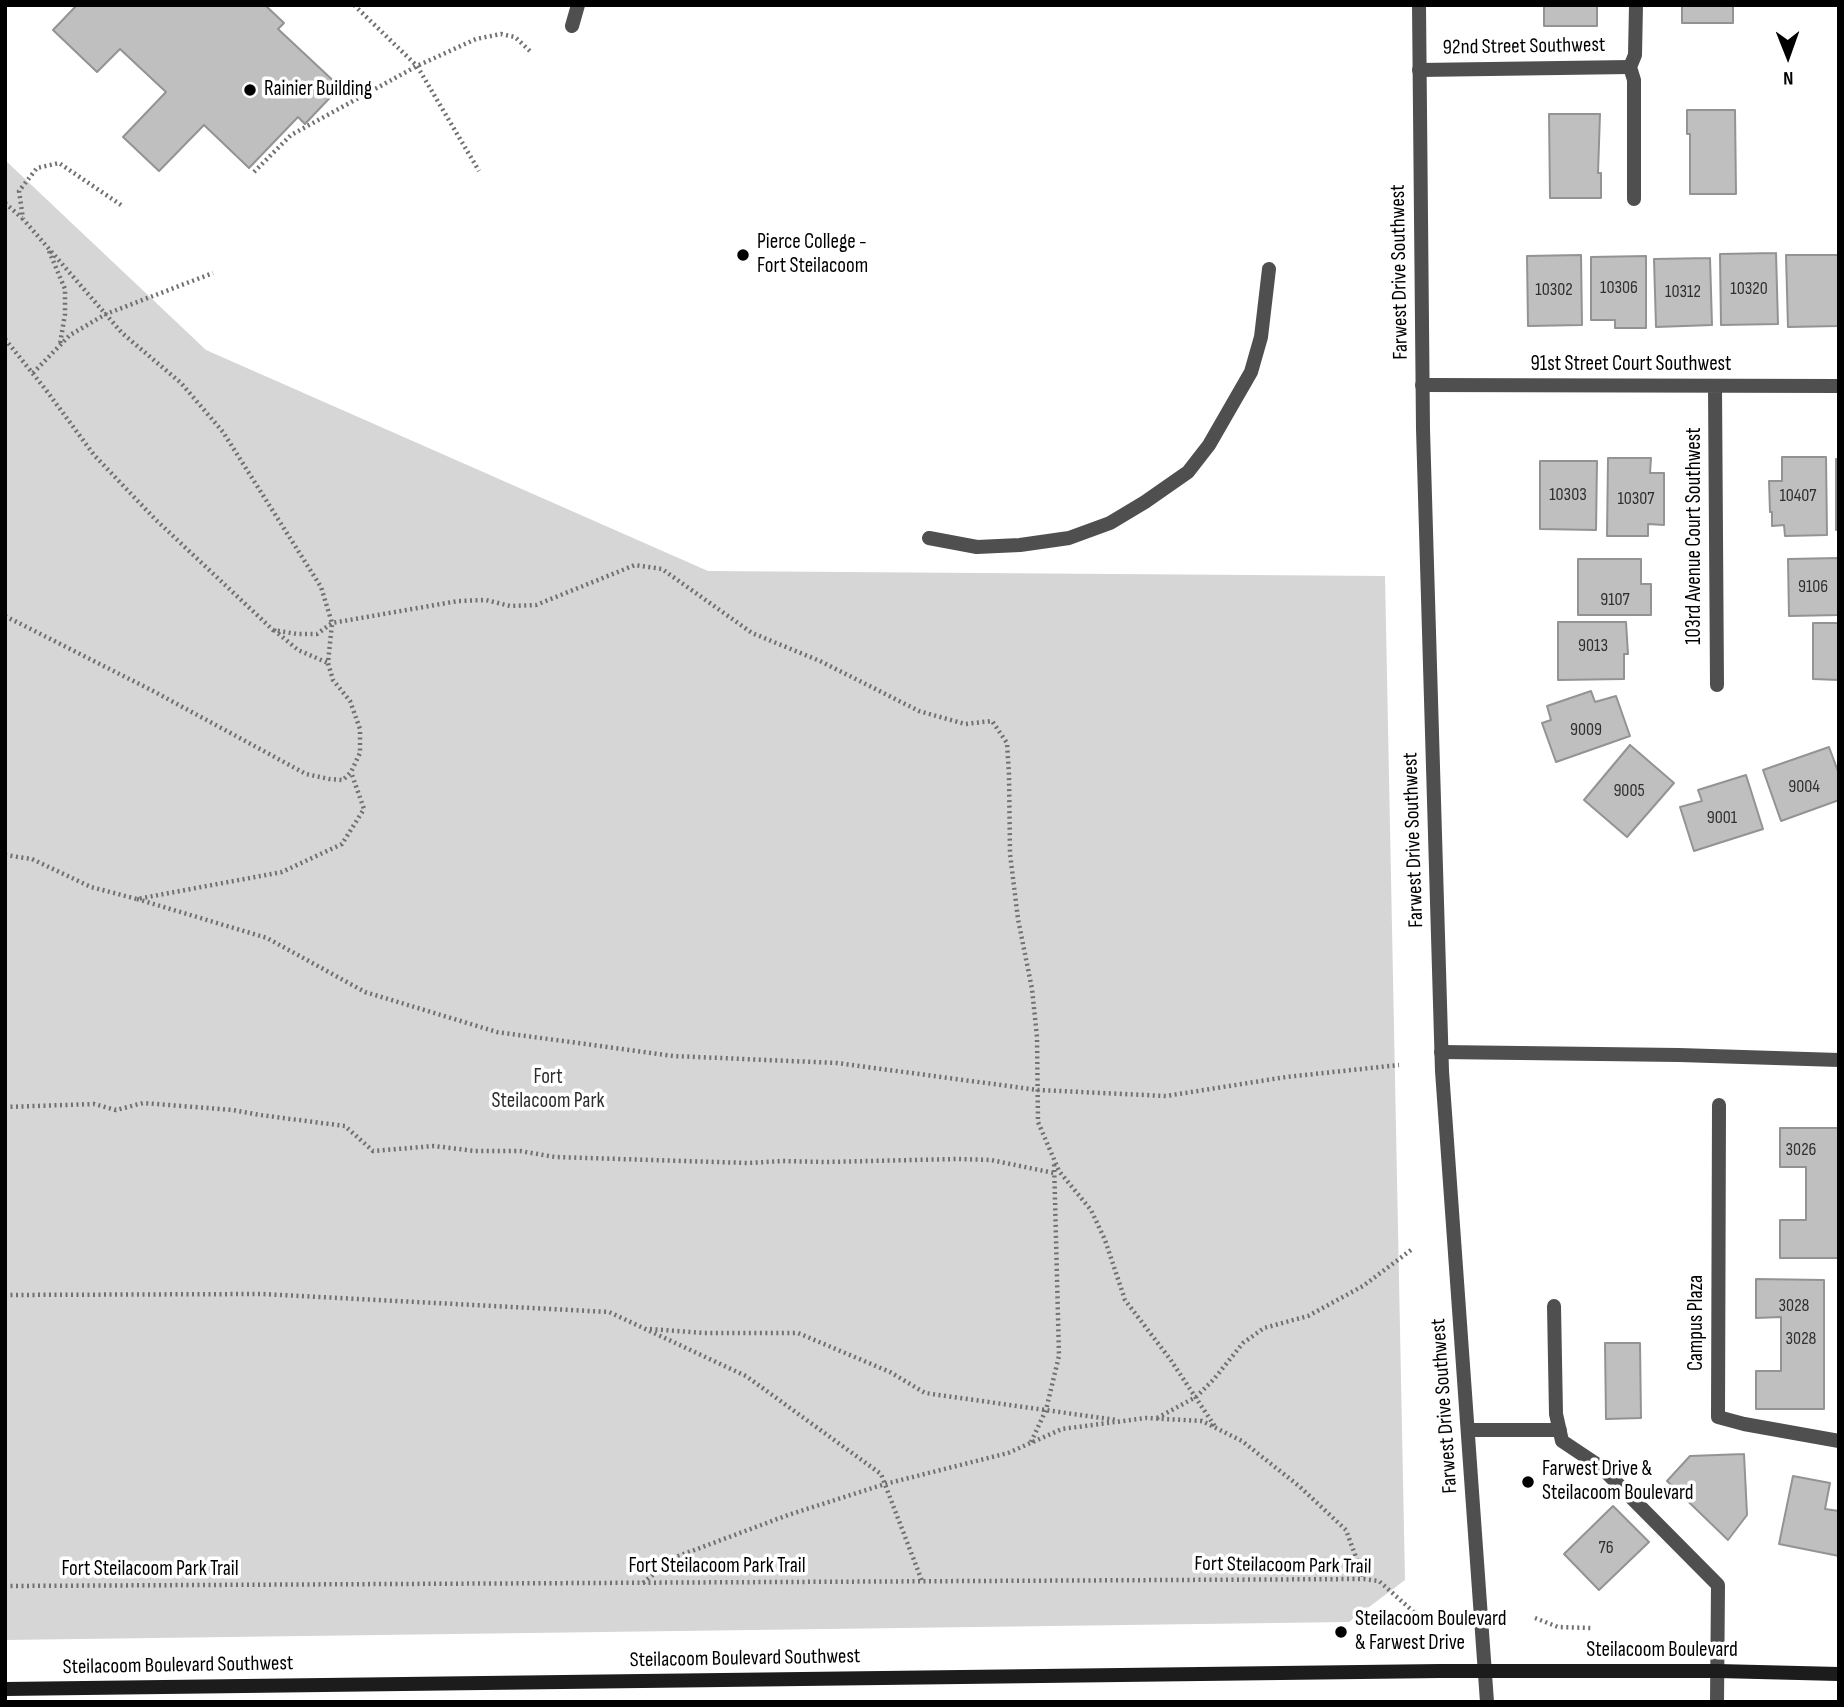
<!DOCTYPE html>
<html>
<head>
<meta charset="utf-8">
<style>
	body { margin:0 }
	#map { position:relative; width:1844px; height:1707px; overflow:hidden; background:#fff; font-family:"Sofia Sans Condensed",sans-serif }
	canvas { display:block }
	.frame { position:absolute; inset:0; border:7px solid #000; pointer-events:none }
	.north { position:absolute; left:1753px; top:21px; width:70px; height:70px; -webkit-text-stroke:5px #fff; paint-order:stroke; rotate:179deg; font-size:19px; font-weight:700; line-height:28px; text-align:center; color:#000 }
	.north::after { content:''; display:block; margin:auto; width:24px; height:32px; background:#000; clip-path:polygon(50% 0,100% 100%,50% 72%,0 100%) }
</style>
</head>
<body>
<div id="map">
<canvas width="1844" height="1707"></canvas>
<div class="frame"></div>
<div class="north">N</div>
</div>
<script>
const context = document.querySelector('canvas').getContext('2d');
context.lineJoin = 'round';
function fillPath(path, color) {
  context.fillStyle = color;
  context.fill(path, 'evenodd');
}
function shape(rows) {
  const path = new Path2D();
  for (const r of rows) {
    path.moveTo(r[0], r[1]);
    for (let i = 2; i < r.length; i += 2) path.lineTo(r[i], r[i + 1]);
  }
  return path;
}
function stroke(path, color, width, dash) {
  context.strokeStyle = color;
  context.lineWidth = width;
  context.lineCap = dash ? 'butt' : 'round';
  context.setLineDash(dash || []);
  context.stroke(path);
}
function drawText(font, color, halo, rows, align = 'center') {
  context.font = font + ' "Sofia Sans Condensed",sans-serif';
  context.lineWidth = 7;
  context.setLineDash([]);
  context.textBaseline = 'middle';
  context.strokeStyle = halo;
  context.fillStyle = color;
  for (const [text, x, y, turn = 0] of rows) {
    context.save();
    context.translate(x, y);
    context.rotate((+turn || 0) * Math.PI / 180);
    context.textAlign = isNaN(turn) ? turn : align;
    if (halo) context.strokeText(text, 0, 0);
    context.fillText(text, 0, 0);
    context.restore();
  }
}
const green = shape([
	[5,160,206,350,708,571,1385,576,1405,1580,1349,1622,5,1640]
]);
const building = shape([
	[77,5,265,5,284,23,278,29,340,87,305,124,298,117,249,168,204,125,159,171,123,137,166,92,120,49,97,72,53,30,77,5],
	[1544,5,1597,5,1597,26,1544,26,1544,5],
	[1682,5,1733,5,1733,23,1682,23,1682,5],
	[1687,110,1735,110,1736,194,1690,194,1690,134,1687,134,1687,110],
	[1549,114,1600,114,1598,173,1601,173,1601,198,1550,198,1549,114],
	[1776,253,1778,324,1721,325,1720,254,1776,253],
	[1581,255,1582,325,1528,326,1527,256,1581,255],
	[1786,255,1839,255,1839,326,1788,327,1786,255],
	[1646,256,1646,328,1615,328,1615,320,1591,320,1591,257,1646,256],
	[1710,258,1712,325,1656,327,1654,259,1710,258],
	[1782,457,1826,457,1827,535,1785,536,1784,525,1772,526,1772,512,1770,512,1769,481,1782,481,1782,457],
	[1608,458,1651,458,1650,473,1664,473,1664,525,1648,524,1648,536,1607,536,1608,458],
	[1836,459,1839,459,1839,530,1836,530,1836,459],
	[1540,461,1597,461,1596,530,1540,529,1540,461],
	[1839,558,1839,615,1789,616,1788,559,1839,558],
	[1578,559,1641,559,1641,584,1651,584,1651,615,1578,615,1578,559],
	[1558,622,1626,622,1628,654,1624,654,1624,679,1558,680,1558,622],
	[1813,623,1839,623,1839,680,1813,679,1813,623],
	[1591,691,1595,702,1616,696,1630,736,1556,762,1542,723,1551,720,1547,706,1591,691],
	[1630,745,1674,783,1627,837,1584,800,1630,745],
	[1829,747,1839,774,1839,800,1781,821,1763,770,1829,747],
	[1746,775,1763,829,1694,851,1680,807,1702,801,1698,790,1746,775],
	[1780,1128,1839,1128,1839,1258,1780,1258,1780,1220,1806,1220,1806,1167,1780,1167,1780,1128],
	[1756,1279,1824,1280,1824,1409,1756,1409,1756,1371,1781,1371,1781,1317,1756,1318,1756,1279],
	[1605,1343,1640,1343,1641,1418,1606,1419,1605,1343],
	[1744,1454,1747,1515,1728,1540,1667,1481,1690,1456,1744,1454],
	[1793,1476,1830,1483,1825,1509,1839,1511,1839,1556,1779,1544,1793,1476],
	[1613,1506,1649,1542,1599,1590,1564,1554,1613,1506]
]);
const path = shape([
	[354,5,417,66,479,171],
	[254,172,291,135,417,66,476,39,501,34,515,37,531,52],
	[5,203,22,218],
	[49,251,65,289,65,314,60,344],
	[5,339,46,390,94,455,155,519,273,630,297,634,317,634,332,623,458,601,486,600,510,606,536,605,635,565,662,569,752,633,820,661,919,711,965,724,992,721,1007,743,1009,774,1010,854,1018,919,1032,989,1037,1037,1038,1122,1059,1171,1091,1210,1105,1240,1125,1300,1170,1359,1216,1428],
	[33,373,70,335,106,314,213,273],
	[5,616,155,692,306,774,329,779,343,780,351,772,360,753,360,729,350,701,333,680,328,663,332,623,321,587,223,432,181,383,122,333,23,219,19,191,37,168,59,163,121,205],
	[274,630,298,650,328,663],
	[5,855,32,859,91,887,137,899,282,872,342,844,364,809,351,772],
	[137,899,267,938,365,992,497,1032,673,1056,837,1063,1038,1090,1166,1096,1286,1077,1399,1065],
	[5,1107,94,1104,116,1110,143,1103,233,1110,260,1115,345,1126,373,1151,434,1146,475,1151,520,1151,555,1157,748,1163,783,1161,826,1162,958,1159,991,1160,1054,1173],
	[5,1295,262,1294,609,1312,746,1376,881,1474,922,1581],
	[650,1329,704,1333,798,1333,890,1372,925,1393,1116,1420],
	[1157,1418,1196,1397,1214,1379,1243,1343,1264,1328,1308,1316,1363,1286,1411,1250],
	[1031,1442,1046,1410,1059,1356,1054,1161],
	[643,1583,673,1558,788,1515,885,1484,1008,1453,1062,1429,1146,1418,1202,1421,1242,1441,1299,1486,1346,1530,1364,1579],
	[5,1586,1364,1579,1379,1581,1416,1614],
	[1535,1618,1558,1627,1592,1628]
]);
const service = shape([
	[572,26,578,5],
	[1634,199,1634,80,1630,67,1635,55,1636,5],
	[929,538,977,547,1020,545,1069,538,1110,523,1145,502,1188,472,1209,445,1251,372,1261,337,1269,269],
	[1719,1105,1718,1417,1744,1424,1839,1441],
	[1554,1306,1556,1414,1562,1441,1601,1467,1718,1585,1717,1702],
	[1468,1430,1560,1430]
]);
const minor = shape([
	[1419,70,1630,67],
	[1422,385,1839,386],
	[1715,386,1717,685],
	[1441,1052,1679,1055,1839,1060]
]);
const tertiary = shape([
	[1419,5,1423,429,1442,1071,1487,1702]
]);
const secondary = shape([
	[5,1689,1440,1671,1718,1671,1839,1674]
]);
const markers = [
	[250,90,7,"#000"],
	[743,255,7,"#000"],
	[1528,1482,7,"#000"],
	[1341,1632,7,"#000"]
];
const numberNames = [
	["10306",1619,288],
	["10320",1749,289],
	["10302",1554,290],
	["10312",1683,292],
	["10303",1568,495],
	["10407",1798,496],
	["10307",1636,499],
	["9106",1813,587],
	["9107",1615,600],
	["9013",1593,646],
	["9009",1586,730],
	["9004",1804,787],
	["9005",1629,791],
	["9001",1722,818],
	["3026",1801,1150],
	["3028",1794,1306],
	["3028",1801,1339],
	["76",1606,1548]
];
const streetNames = [
	["92nd Street Southwest",1524,47,-1],
	["Farwest Drive Southwest",1400,272,-91],
	["91st Street Court Southwest",1631,365],
	["103rd Avenue Court Southwest",1695,536,-90],
	["Farwest Drive Southwest",1414,840,-92],
	["Campus Plaza",1697,1323,-90],
	["Farwest Drive Southwest",1445,1406,-94],
	["Fort Steilacoom Park Trail",1283,1566,1],
	["Fort Steilacoom Park Trail",717,1567],
	["Fort Steilacoom Park Trail",150,1570],
	["Steilacoom Boulevard",1662,1651],
	["Steilacoom Boulevard Southwest",745,1659,-1],
	["Steilacoom Boulevard Southwest",178,1666,-1]
];
const poiNames = [
	["Rainier Building",264,90],
	["Pierce College -",757,243],
	["Fort Steilacoom",757,267],
	["Farwest Drive &",1542,1470],
	["Steilacoom Boulevard",1542,1494],
	["Steilacoom Boulevard",1355,1620],
	["& Farwest Drive",1355,1644]
];
const parkNames = [
	["Fort",548,1078],
	["Steilacoom Park",548,1102]
];
fillPath(green, '#d6d6d6');
fillPath(building, '#bfbfbf');
stroke(building, '#939393', 2);
stroke(path, '#717171', 4.5, [2, 3.5]);
stroke(service, '#4f4f4f', 14);
stroke(minor, '#4f4f4f', 14);
stroke(tertiary, '#4f4f4f', 14);
stroke(secondary, '#1c1c1c', 14);
for (const [x, y, r, color] of markers) {
  const dot = new Path2D();
  dot.arc(x, y, r, 0, 2 * Math.PI);
  context.fillStyle = color;
  context.fill(dot);
  stroke(dot, '#fff', 2.5);
}
drawText('18px', '#303030', null, numberNames);
drawText('21px', '#000', '#fff', streetNames);
drawText('21px', '#000', '#fff', poiNames, 'left');
drawText('21px', '#2d2d2d', '#fff', parkNames);
</script>
</body>
</html>
